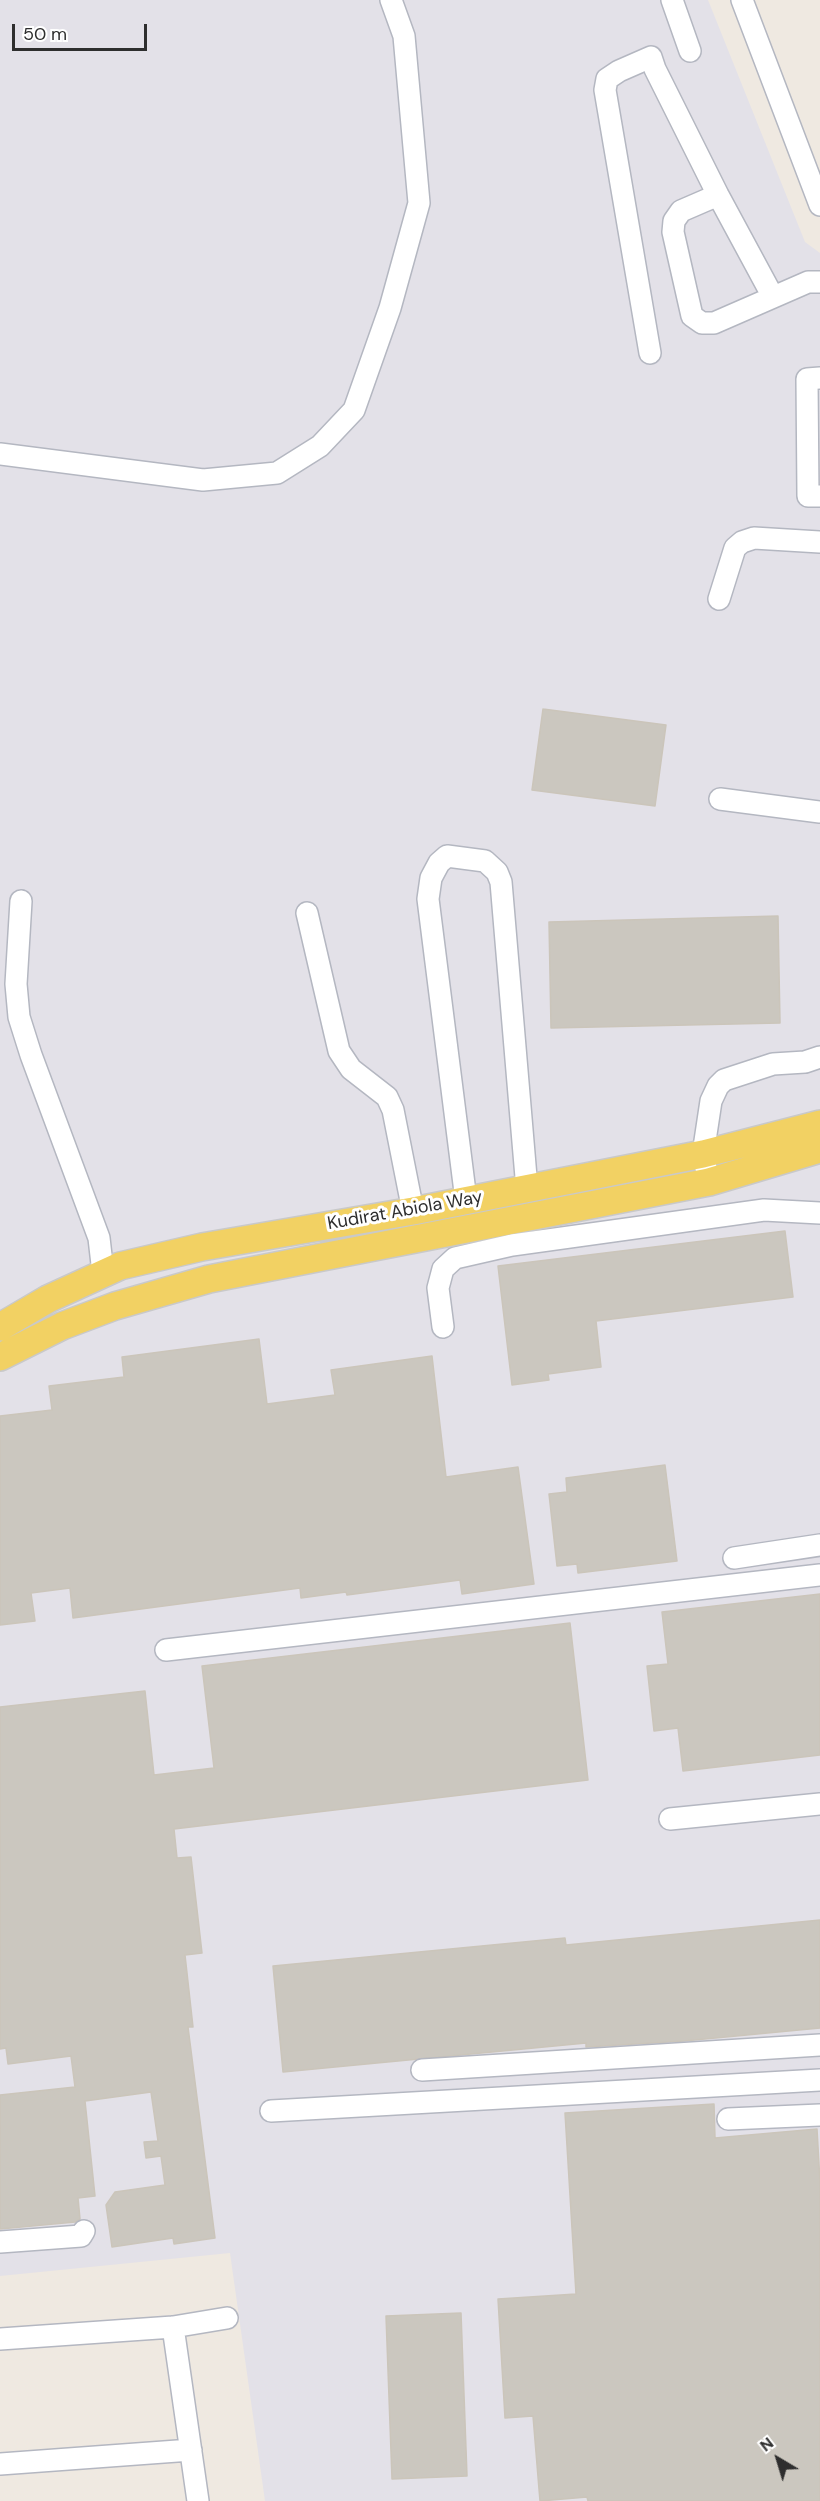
<!DOCTYPE html>
<html>
<head>
<meta charset="utf-8">
<style>
	body { margin:0 }
	#map { position:relative; width:820px; height:2501px; overflow:hidden; background:#efe9e1; font-family:"DM Sans",sans-serif }
	canvas { display:block }
	.north { position:absolute; left:748px; top:2429px; width:60px; height:60px; -webkit-text-stroke:4px #fff; paint-order:stroke; rotate:322deg; font-size:16px; font-weight:700; line-height:24px; text-align:center; color:#2e2e2e }
	.north::after { content:''; display:block; margin:auto; width:21px; height:27px; background:#2e2e2e; clip-path:polygon(50% 0,100% 100%,50% 72%,0 100%) }
	.scale { position:absolute; left:12px; top:24px; width:135px; height:27px; box-sizing:border-box; border:3px solid #2e2e2e; border-top:0; padding-left:8px; font-size:18px; line-height:21px; white-space:nowrap; color:#2e2e2e; -webkit-text-stroke:4px #fff; paint-order:stroke }
</style>
</head>
<body>
<div id="map">
<canvas width="820" height="2501"></canvas>
<div class="north">N</div>
<div class="scale">50 m</div>
</div>
<script>
const context = document.querySelector('canvas').getContext('2d');
context.lineJoin = 'round';
function fillPath(path, color) {
  context.fillStyle = color;
  context.fill(path, 'evenodd');
}
function shape(rows) {
  const path = new Path2D();
  for (const r of rows) {
    path.moveTo(r[0], r[1]);
    for (let i = 2; i < r.length; i += 2) path.lineTo(r[i], r[i + 1]);
  }
  return path;
}
function stroke(path, color, width, dash) {
  context.strokeStyle = color;
  context.lineWidth = width;
  context.lineCap = dash ? 'butt' : 'round';
  context.setLineDash(dash || []);
  context.stroke(path);
}
function drawText(font, color, halo, rows, align = 'center') {
  context.font = font + ' "DM Sans",sans-serif';
  context.lineWidth = 6;
  context.setLineDash([]);
  context.textBaseline = 'middle';
  context.strokeStyle = halo;
  context.fillStyle = color;
  for (const [text, x, y, turn = 0] of rows) {
    context.save();
    context.translate(x, y);
    context.rotate((+turn || 0) * Math.PI / 180);
    context.textAlign = isNaN(turn) ? turn : align;
    if (halo) context.strokeText(text, 0, 0);
    context.fillText(text, 0, 0);
    context.restore();
  }
}
const industrial = shape([
	[0,0,708,0,805,242,820,253,820,2501,265,2501,230,2253,0,2276]
]);
const building = shape([
	[543,709,666,725,655,806,532,790,543,709],
	[778,916,780,1023,551,1028,549,922,778,916],
	[785,1231,793,1297,596,1321,601,1367,548,1374,549,1380,512,1385,498,1266,785,1231],
	[259,1339,267,1404,335,1395,331,1370,432,1356,446,1477,518,1467,534,1584,462,1594,460,1580,347,1595,346,1592,301,1598,300,1588,73,1618,70,1588,31,1593,35,1621,0,1625,0,1416,52,1410,49,1386,124,1377,122,1357,259,1339],
	[665,1465,677,1561,578,1573,577,1564,557,1566,549,1494,567,1492,566,1478,665,1465],
	[820,1594,820,1755,683,1771,678,1728,654,1731,647,1666,668,1664,662,1612,820,1594],
	[570,1623,588,1780,174,1829,177,1858,191,1857,202,1953,185,1955,193,2027,188,2027,215,2238,174,2244,173,2238,112,2247,106,2205,115,2192,165,2185,161,2156,146,2158,144,2142,158,2141,151,2092,85,2101,95,2196,78,2198,80,2219,75,2222,0,2229,0,2095,75,2087,71,2056,8,2064,6,2048,0,2049,0,1707,145,1691,154,1775,214,1768,202,1666,570,1623],
	[820,1920,820,2028,684,2041,586,2047,586,2043,283,2072,273,1966,565,1938,566,1945,820,1920],
	[714,2104,715,2138,817,2129,820,2182,820,2501,588,2501,587,2497,540,2501,533,2416,505,2418,498,2299,576,2294,565,2113,714,2104],
	[461,2313,467,2476,392,2479,386,2316,461,2313]
]);
const minor = shape([
	[672,0,690,51],
	[742,0,820,205],
	[718,195,681,211,674,221,673,232,692,316,702,323,714,323,808,282,820,282],
	[650,353,605,90,607,79,619,71,651,57,655,69,718,195,773,297],
	[820,378,807,379,808,496,820,496],
	[0,454,203,480,277,473,320,446,354,410,390,308,419,203,404,36,391,0],
	[719,599,735,548,742,542,754,538,820,542],
	[720,799,820,812],
	[21,901,16,984,19,1017,31,1055,99,1238,103,1273],
	[307,913,339,1051,351,1069,387,1097,393,1110,413,1211],
	[709,1182,703,1154,711,1101,718,1086,724,1080,773,1064,805,1062,820,1057],
	[466,1200,428,899,431,878,439,863,447,856,485,861,497,872,501,882,527,1189],
	[443,1327,438,1288,443,1269,455,1258,512,1245,764,1210,820,1213],
	[734,1558,820,1545],
	[166,1650,820,1575],
	[670,1819,820,1804],
	[422,2070,820,2045],
	[271,2111,820,2080],
	[728,2119,820,2115],
	[0,2242,81,2236,84,2231],
	[173,2327,198,2501],
	[0,2339,173,2327,227,2318],
	[0,2464,191,2450]
]);
const major = shape([
	[0,1327,48,1299,120,1266,202,1247,413,1211,703,1154,820,1124],
	[0,1357,62,1326,115,1306,209,1279,709,1182,820,1149]
]);
const streetNames = [
	["Kudirat Abiola Way",405,1211,-10]
];
fillPath(industrial, '#e3e1e8');
fillPath(building, '#cbc7bf');
stroke(building, '#cbc5ba', 1.5);
stroke(minor, '#b4b7c1', 24);
stroke(major, '#c9c9c9', 30);
stroke(minor, '#fff', 21);
stroke(major, '#f2d163', 27);
drawText('18px', '#2e2e2e', '#fff', streetNames);
</script>
</body>
</html>
